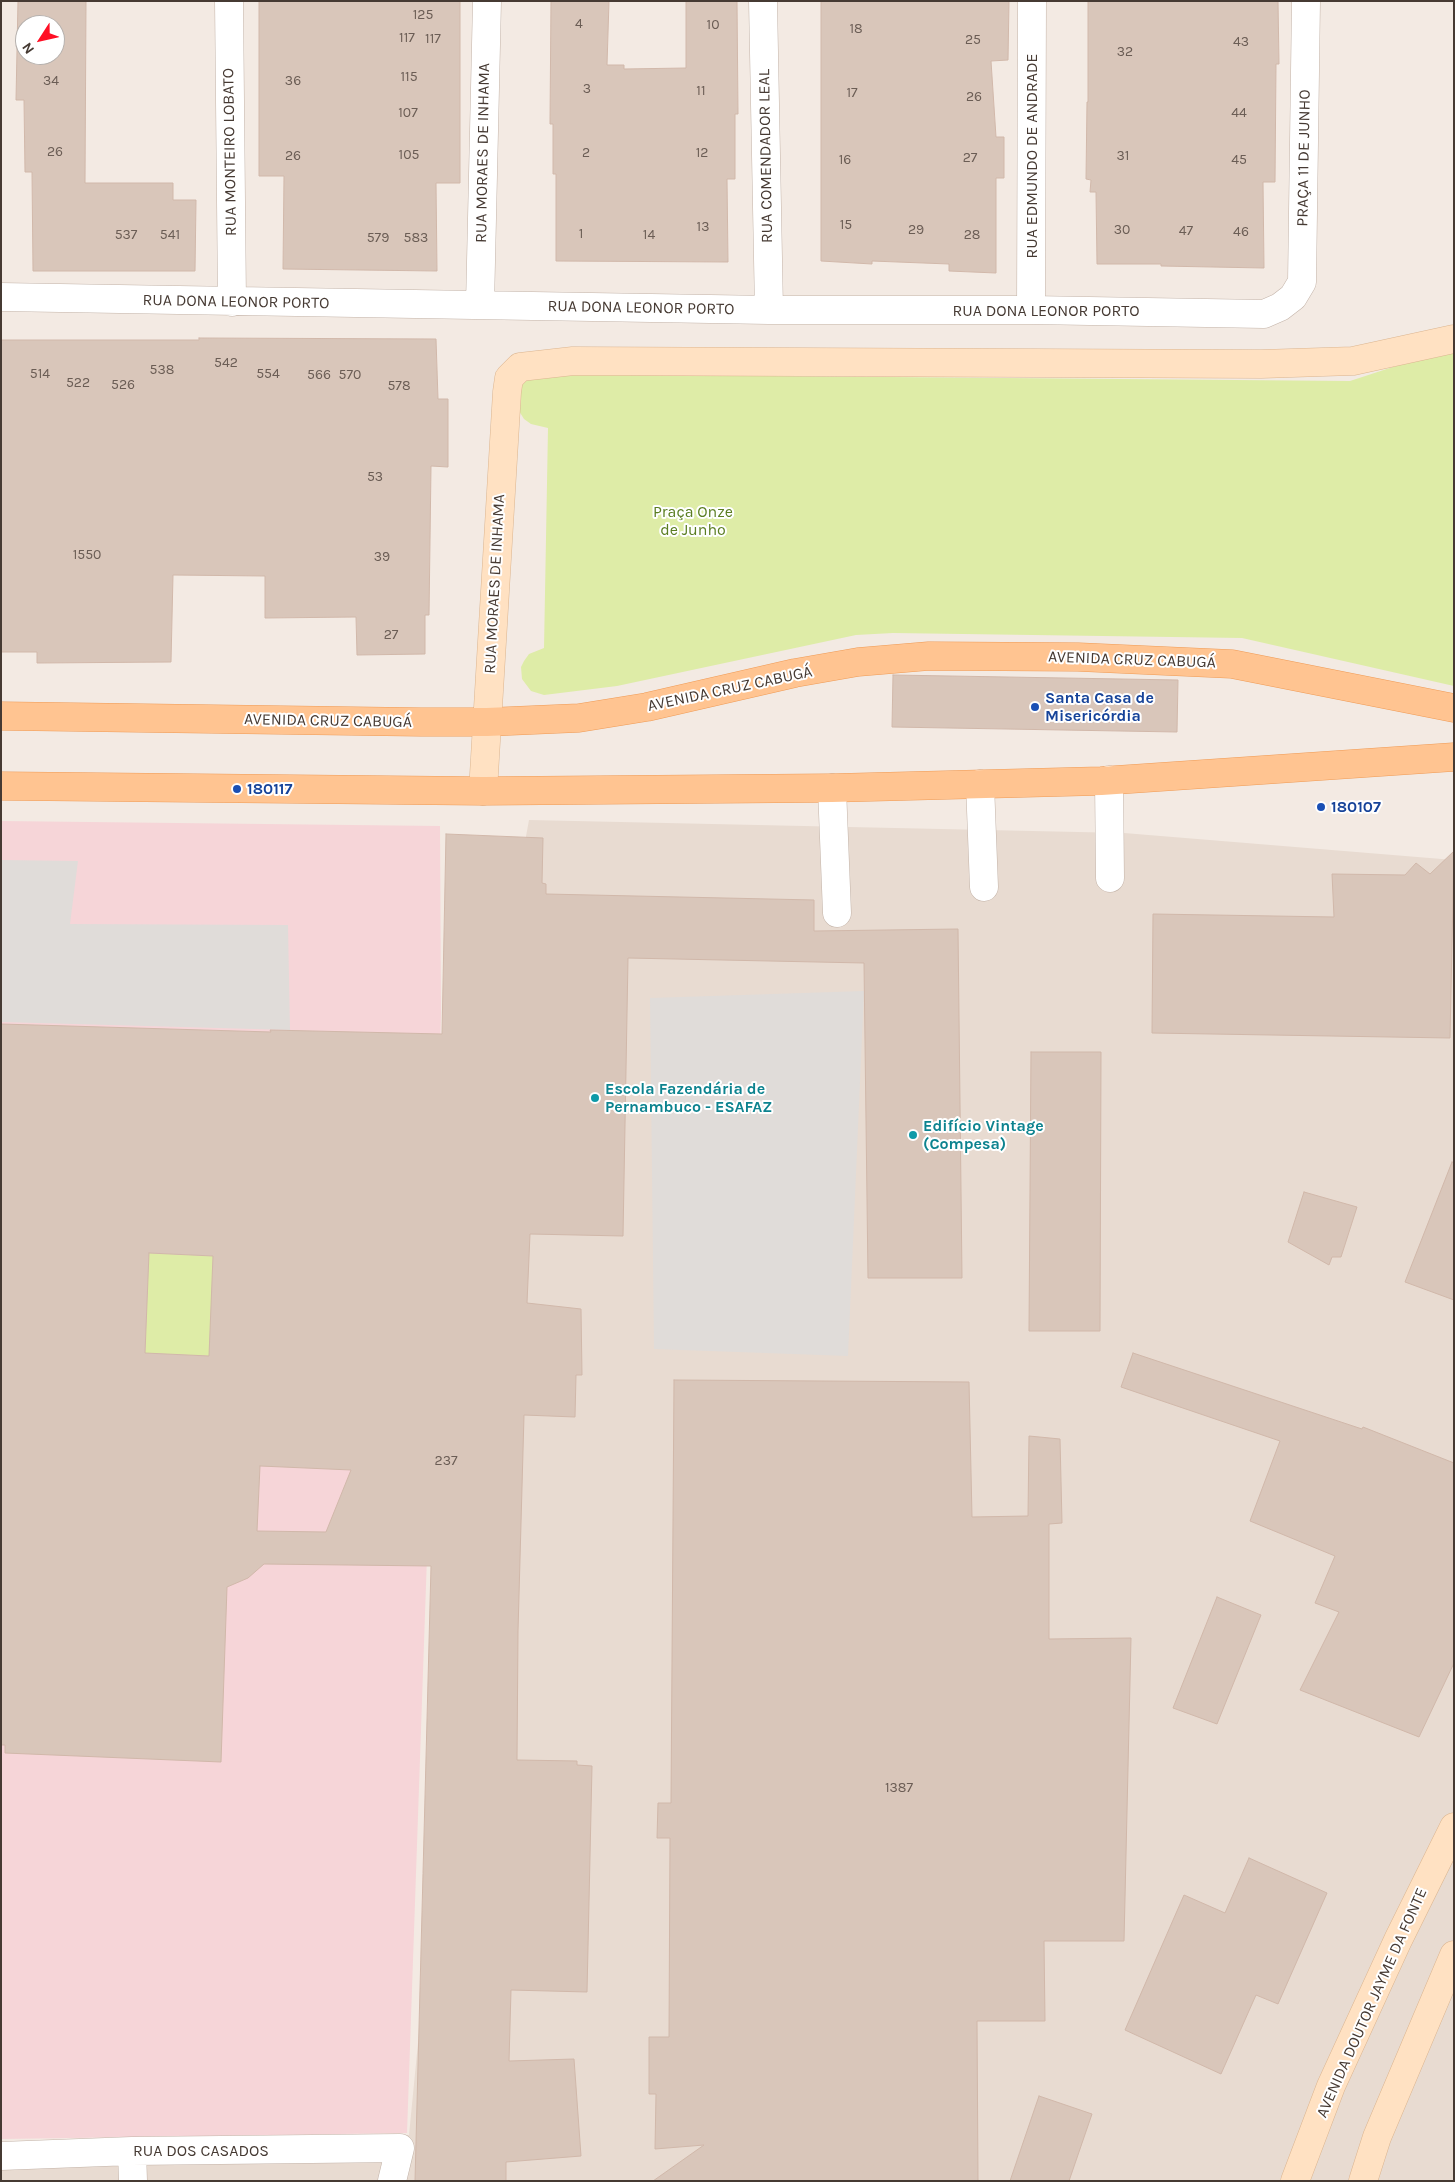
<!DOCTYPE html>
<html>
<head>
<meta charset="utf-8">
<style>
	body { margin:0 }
	#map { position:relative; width:1455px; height:2182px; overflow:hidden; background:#f3eae3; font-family:Karla,sans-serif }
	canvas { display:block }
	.frame { position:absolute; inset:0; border:2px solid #463a33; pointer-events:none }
	.north { position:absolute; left:15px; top:15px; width:50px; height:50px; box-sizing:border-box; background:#fff; border:1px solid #b5b0ad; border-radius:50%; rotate:235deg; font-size:14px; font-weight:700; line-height:20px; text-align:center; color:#463a33 }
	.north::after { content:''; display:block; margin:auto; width:18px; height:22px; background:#ff0f25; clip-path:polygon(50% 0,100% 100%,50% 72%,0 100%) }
</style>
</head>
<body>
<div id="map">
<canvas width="1455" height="2182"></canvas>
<div class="frame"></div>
<div class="north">N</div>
</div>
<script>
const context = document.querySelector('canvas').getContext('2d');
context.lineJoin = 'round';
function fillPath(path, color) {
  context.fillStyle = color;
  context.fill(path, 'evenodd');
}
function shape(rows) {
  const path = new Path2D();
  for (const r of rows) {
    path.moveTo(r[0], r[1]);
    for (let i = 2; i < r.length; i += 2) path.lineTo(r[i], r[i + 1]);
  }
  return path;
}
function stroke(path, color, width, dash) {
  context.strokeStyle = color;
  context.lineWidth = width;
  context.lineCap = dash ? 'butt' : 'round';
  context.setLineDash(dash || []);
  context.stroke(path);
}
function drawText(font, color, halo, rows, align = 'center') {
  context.font = font + ' Karla,sans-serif';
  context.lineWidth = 4;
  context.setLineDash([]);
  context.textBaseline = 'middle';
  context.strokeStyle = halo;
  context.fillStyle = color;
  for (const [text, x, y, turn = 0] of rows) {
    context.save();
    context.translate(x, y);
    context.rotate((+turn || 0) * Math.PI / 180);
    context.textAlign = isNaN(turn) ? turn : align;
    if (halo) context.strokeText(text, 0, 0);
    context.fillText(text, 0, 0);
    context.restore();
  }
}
const residential = shape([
	[529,820,1124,833,1454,860,1454,2181,1,2181,1,2145,409,2135,501,1193,508,934]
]);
const medical = shape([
	[1,821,440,826,441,1014,430,1470,407,2133,1,2139]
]);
const green = shape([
	[1454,347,1454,686,1242,638,893,633,856,635,617,686,544,695,531,691,522,679,521,667,524,661,529,654,544,648,548,428,531,424,524,419,519,411,517,401,522,385,528,379,544,374,1350,381],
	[149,1253,233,1257,209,1356,145,1353]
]);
const parking = shape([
	[1,860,78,861,70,924,288,925,290,1030,1,1022],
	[864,991,848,1356,654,1349,650,998]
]);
const building = shape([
	[18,1,86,1,85,183,173,183,173,200,196,200,195,271,33,271,32,172,25,172,24,100,16,100,18,1],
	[25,25,55,25,55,55,25,55,25,25],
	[259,1,460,1,460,183,436,183,437,271,283,269,284,176,259,176,259,1],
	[551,1,609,1,607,65,624,65,624,69,686,68,686,1,737,1,738,114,735,114,735,179,727,179,728,262,556,261,556,174,553,174,553,124,550,124,551,1],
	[821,1,1009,1,1008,60,991,61,996,137,1004,137,1004,178,996,178,996,273,949,271,949,264,872,261,872,264,821,261,821,1],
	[1088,1,1278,1,1279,64,1276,64,1275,182,1263,182,1264,268,1161,266,1161,264,1097,264,1096,192,1090,192,1091,180,1086,179,1087,102,1088,102,1088,1],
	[199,338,436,339,438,399,448,399,448,467,431,466,429,615,425,615,425,654,357,655,356,617,265,618,265,576,173,575,171,662,37,663,37,652,1,652,1,340,199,340,199,338],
	[893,675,1178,680,1177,732,892,727,893,675],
	[446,834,543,838,542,883,546,884,546,894,814,900,814,931,958,929,962,1278,868,1278,864,963,628,958,623,1236,530,1234,527,1303,581,1309,582,1375,576,1375,575,1417,524,1415,518,1631,517,1760,577,1761,577,1765,592,1766,587,1992,511,1990,509,2061,574,2059,581,2156,506,2162,506,2181,415,2181,431,1566,264,1564,248,1578,227,1587,221,1762,5,1753,5,1745,1,1745,1,1024,271,1032,270,1030,442,1034,446,834],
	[149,1253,213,1256,209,1356,145,1353,149,1253],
	[260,1466,351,1470,326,1532,257,1531,260,1466],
	[1454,851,1450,1038,1152,1033,1153,914,1334,917,1332,874,1405,875,1416,863,1430,874,1454,851],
	[1031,1052,1101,1052,1100,1331,1029,1331,1031,1052],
	[1452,1162,1454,1163,1454,1300,1405,1282,1452,1162],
	[1304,1192,1357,1207,1341,1257,1332,1257,1329,1265,1288,1242,1304,1192],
	[1133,1353,1362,1429,1363,1427,1454,1463,1454,1663,1419,1737,1300,1690,1339,1612,1315,1603,1335,1556,1250,1521,1280,1441,1121,1387,1133,1353],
	[674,1380,969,1382,972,1517,1028,1516,1029,1436,1060,1439,1062,1523,1049,1524,1049,1639,1131,1638,1124,1941,1044,1941,1045,2021,977,2021,978,2181,653,2181,704,2145,655,2149,656,2094,649,2094,649,2037,669,2037,670,1838,657,1838,658,1803,671,1803,674,1380],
	[1217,1597,1261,1615,1217,1724,1173,1708,1217,1597],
	[1249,1858,1327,1893,1278,2004,1256,1995,1221,2074,1125,2030,1184,1895,1225,1913,1249,1858],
	[1039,2096,1092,2114,1069,2181,1010,2181,1039,2096]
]);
const minor = shape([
	[229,1,232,302],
	[763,1,769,310],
	[1,297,769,310,1031,310,1264,314,1280,307,1293,297,1302,282,1306,1],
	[480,305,487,1],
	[1031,310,1032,1],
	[1109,780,1110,878],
	[980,784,984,887],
	[832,788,837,913],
	[132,2151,133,2181],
	[1,2156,132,2151,400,2148,392,2181]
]);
const secondary = shape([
	[483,791,507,392,509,378,520,367,573,361,1261,364,1353,361,1454,339],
	[1295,2181,1331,2086,1398,1940,1454,1827],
	[1363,2181,1377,2137,1454,1955]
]);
const primary = shape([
	[1,716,421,722,487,722,579,718,647,707,795,673,858,662,929,656,1078,657,1232,664,1454,708],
	[1,786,483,791,832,788,1101,781,1454,757]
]);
const markers = [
	[1035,707,5,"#1a4fb4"],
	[237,789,5,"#1a4fb4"],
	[1321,807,5,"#1a4fb4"],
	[595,1098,5,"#0f9aa8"],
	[913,1135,5,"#0f9aa8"]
];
const numberNames = [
	["125",423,15],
	["4",579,24],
	["10",713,25],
	["18",856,29],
	["117",407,38],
	["117",433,39],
	["25",973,40],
	["43",1241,42],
	["32",1125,52],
	["115",409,77],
	["34",51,81],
	["36",293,81],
	["3",587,89],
	["11",701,91],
	["17",852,93],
	["26",974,97],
	["107",408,113],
	["44",1239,113],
	["26",55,152],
	["2",586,153],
	["12",702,153],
	["105",409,155],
	["26",293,156],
	["31",1123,156],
	["27",970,158],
	["16",845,160],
	["45",1239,160],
	["15",846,225],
	["13",703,227],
	["29",916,230],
	["30",1122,230],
	["47",1186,231],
	["46",1241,232],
	["1",581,234],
	["537",126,235],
	["541",170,235],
	["14",649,235],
	["28",972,235],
	["579",378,238],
	["583",416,238],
	["542",226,363],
	["538",162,370],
	["514",40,374],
	["554",268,374],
	["566",319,375],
	["570",350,375],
	["522",78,383],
	["526",123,385],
	["578",399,386],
	["53",375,477],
	["1550",87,555],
	["39",382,557],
	["27",391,635],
	["237",446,1461],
	["1387",899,1788]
];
const streetNames = [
	["RUA MONTEIRO LOBATO",230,152,-91],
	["RUA MORAES DE INHAMA",483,153,-89],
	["RUA COMENDADOR LEAL",766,156,-91],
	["RUA EDMUNDO DE ANDRADE",1032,156,-90],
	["PRAÇA 11 DE JUNHO",1304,158,-89],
	["RUA DONA LEONOR PORTO",236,302,1],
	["RUA DONA LEONOR PORTO",641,308,1],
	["RUA DONA LEONOR PORTO",1046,311],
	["RUA MORAES DE INHAMA",495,584,-87],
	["AVENIDA CRUZ CABUGÁ",1132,660,2],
	["AVENIDA CRUZ CABUGÁ",730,689,-12],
	["AVENIDA CRUZ CABUGÁ",328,721,1],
	["AVENIDA DOUTOR JAYME DA FONTE",1372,2003,-66],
	["RUA DOS CASADOS",201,2151]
];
const parkNames = [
	["Praça Onze",693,512],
	["de Junho",693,530]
];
const transitNames = [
	["Santa Casa de",1045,698],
	["Misericórdia",1045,716],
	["180117",247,789],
	["180107",1331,807]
];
const cultureNames = [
	["Escola Fazendária de",605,1089],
	["Pernambuco - ESAFAZ",605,1107],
	["Edifício Vintage",923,1126],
	["(Compesa)",923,1144]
];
fillPath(residential, '#e8dbd1');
fillPath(medical, '#f6d5d8');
fillPath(green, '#deeca7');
fillPath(parking, '#e0dcd9');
fillPath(building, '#d9c6ba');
stroke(building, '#d1b8aa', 1);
stroke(minor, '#c3b3a8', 29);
stroke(secondary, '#dbb590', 29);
stroke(primary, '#ef9b56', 29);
stroke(minor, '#fff', 28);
stroke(secondary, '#ffe1c2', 28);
stroke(primary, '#ffc491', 28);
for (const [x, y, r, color] of markers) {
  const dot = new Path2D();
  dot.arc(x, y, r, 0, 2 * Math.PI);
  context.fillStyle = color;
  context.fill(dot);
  stroke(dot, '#fff', 2);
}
drawText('14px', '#6b5d55', null, numberNames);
drawText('16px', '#463a33', '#fff', streetNames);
drawText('16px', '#5a7d21', '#fff', parkNames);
drawText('bold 16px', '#164399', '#fff', transitNames, 'left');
drawText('bold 16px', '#0d838f', '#fff', cultureNames, 'left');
</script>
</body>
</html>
